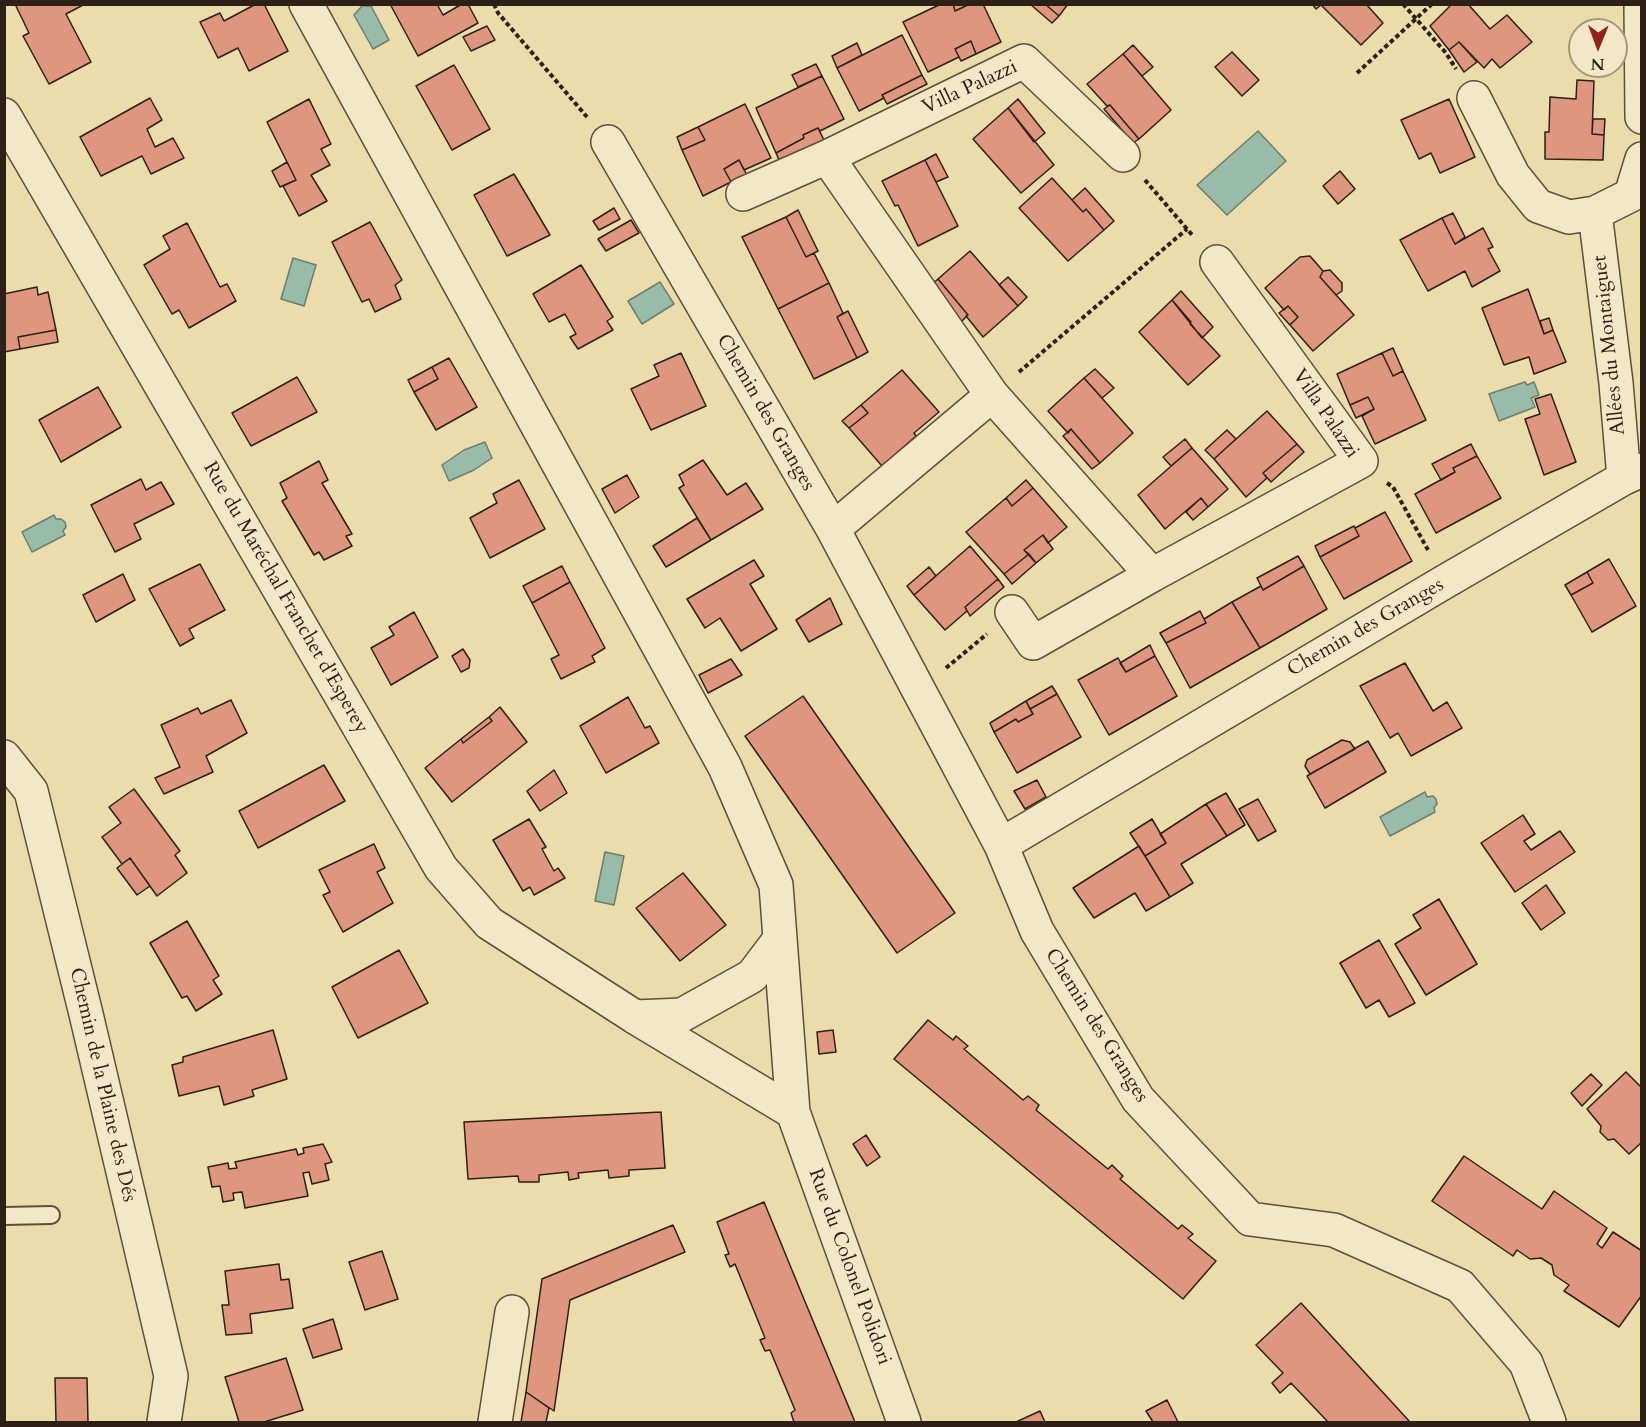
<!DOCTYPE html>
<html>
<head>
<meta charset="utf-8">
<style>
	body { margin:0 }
	#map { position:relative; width:1646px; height:1427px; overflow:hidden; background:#ebdcab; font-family:Cardo,serif }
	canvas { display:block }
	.frame { position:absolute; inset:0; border:6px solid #2d2016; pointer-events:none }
	.north { position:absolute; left:1568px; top:18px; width:60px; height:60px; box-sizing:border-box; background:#f2e8c8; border:2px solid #a39881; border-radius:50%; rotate:181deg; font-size:16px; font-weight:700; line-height:24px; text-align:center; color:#2d2016 }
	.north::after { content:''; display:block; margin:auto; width:21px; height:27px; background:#8f2418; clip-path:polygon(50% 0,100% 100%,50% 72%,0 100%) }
</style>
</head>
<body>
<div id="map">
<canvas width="1646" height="1427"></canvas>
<div class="frame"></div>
<div class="north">N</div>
</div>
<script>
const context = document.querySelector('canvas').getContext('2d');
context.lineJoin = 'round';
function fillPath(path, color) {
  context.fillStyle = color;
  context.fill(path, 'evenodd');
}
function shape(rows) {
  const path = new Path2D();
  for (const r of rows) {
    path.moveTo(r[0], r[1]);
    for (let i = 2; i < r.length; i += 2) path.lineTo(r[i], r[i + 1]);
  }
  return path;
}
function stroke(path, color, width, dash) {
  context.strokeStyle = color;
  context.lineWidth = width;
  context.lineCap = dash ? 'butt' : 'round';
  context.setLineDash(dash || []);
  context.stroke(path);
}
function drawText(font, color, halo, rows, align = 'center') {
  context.font = font + ' Cardo,serif';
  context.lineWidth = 4.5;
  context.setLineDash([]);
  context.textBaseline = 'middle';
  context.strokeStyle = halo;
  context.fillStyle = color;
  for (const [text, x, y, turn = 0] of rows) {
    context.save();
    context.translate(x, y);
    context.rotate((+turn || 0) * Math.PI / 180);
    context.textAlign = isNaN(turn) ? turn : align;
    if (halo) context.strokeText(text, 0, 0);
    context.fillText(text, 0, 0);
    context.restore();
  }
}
const water = shape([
	[362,6,371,6,389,40,373,49,354,15,362,6],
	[1258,131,1286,161,1227,215,1197,185,1258,131],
	[293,258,316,265,304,306,281,299,293,258],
	[660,282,674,304,642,324,628,301,660,282],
	[1525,382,1527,385,1534,382,1539,395,1531,398,1535,407,1499,421,1489,394,1525,382],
	[485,442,492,458,474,470,449,481,442,465,464,450,485,442],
	[54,515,56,519,61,519,65,522,66,527,63,531,65,535,32,552,22,532,54,515],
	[1425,792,1427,797,1433,796,1436,799,1437,804,1434,808,1435,812,1390,836,1380,817,1425,792],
	[605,852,624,856,614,905,595,901,605,852]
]);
const building = shape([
	[15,4,85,4,66,14,91,62,49,84,23,36,29,33,15,4],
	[256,4,264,4,288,51,249,71,238,48,218,58,200,22,220,13,224,21,256,4],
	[390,4,437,4,443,15,462,4,468,4,478,23,418,56,390,4],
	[941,4,953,4,955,11,970,4,983,4,1001,42,976,54,971,41,955,49,959,57,928,72,903,22,941,4],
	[953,4,970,4,955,11,953,4],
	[1030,4,1045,4,1059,16,1052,23,1030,4],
	[1045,4,1068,4,1059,16,1045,4],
	[1312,4,1366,4,1383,23,1361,45,1321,5,1316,9,1312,4],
	[1452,4,1468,4,1490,29,1507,15,1532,42,1500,68,1492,59,1484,68,1459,42,1449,50,1430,26,1452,4],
	[487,26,495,40,471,51,463,37,487,26],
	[902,35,922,75,882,95,884,98,859,111,837,68,902,35],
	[971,41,976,54,961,61,955,49,971,41],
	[1459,42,1477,62,1464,72,1449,50,1459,42],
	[857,43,862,55,837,68,832,56,857,43],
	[1133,45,1153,67,1142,76,1123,54,1133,45],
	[1232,52,1259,80,1242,96,1215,67,1232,52],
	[1123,54,1171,110,1139,139,1110,105,1107,106,1087,84,1123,54],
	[816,64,822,76,798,87,792,75,816,64],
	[454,65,490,129,452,150,416,86,454,65],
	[922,75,927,84,887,104,882,95,922,75],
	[822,76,844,119,820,131,818,128,803,135,804,138,776,153,756,108,822,76],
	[1577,80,1594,81,1592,134,1604,135,1603,160,1545,159,1545,132,1549,132,1550,97,1576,99,1577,80],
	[150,98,162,120,147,129,155,147,173,138,184,158,151,174,142,156,101,176,80,137,150,98],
	[309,99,331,144,321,149,330,165,311,175,327,201,299,216,283,186,296,180,267,122,309,99],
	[1018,99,1045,133,1034,142,1008,108,1018,99],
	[1449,99,1475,157,1440,173,1431,153,1419,159,1401,120,1449,99],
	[745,104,771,158,744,170,739,160,724,169,731,182,703,196,682,150,705,140,698,127,745,104],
	[1110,105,1139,139,1133,143,1104,109,1110,105],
	[1008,108,1054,165,1021,193,973,139,1008,108],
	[1593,119,1605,119,1604,135,1592,134,1593,119],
	[698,127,705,140,682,150,677,137,698,127],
	[818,128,824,140,780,162,776,153,804,138,803,135,818,128],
	[936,154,948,177,936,182,925,160,936,154],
	[739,160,747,175,731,182,724,169,739,160],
	[925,160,958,226,918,246,898,205,895,206,882,181,925,160],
	[287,162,296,180,280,187,272,171,287,162],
	[1340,171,1355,189,1338,204,1323,186,1340,171],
	[514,174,550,235,507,256,474,195,514,174],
	[1052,178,1083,212,1086,209,1104,230,1068,261,1019,208,1052,178],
	[1085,188,1114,221,1104,230,1086,209,1083,212,1072,200,1085,188],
	[614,208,620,219,599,230,593,221,614,208],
	[798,210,818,251,806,257,786,217,798,210],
	[1453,213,1465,237,1455,244,1442,218,1453,213],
	[786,217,806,257,814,253,829,283,778,309,742,237,786,217],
	[1442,218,1455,244,1483,228,1493,247,1488,249,1500,271,1472,287,1465,271,1428,291,1400,240,1442,218],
	[631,220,639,233,606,251,598,239,631,220],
	[370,222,402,280,395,285,401,299,375,312,369,299,362,302,332,242,370,222],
	[187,223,220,287,227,284,236,301,189,328,179,310,172,314,144,265,170,249,163,236,187,223],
	[970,251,1018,306,983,337,966,316,968,315,938,279,970,251],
	[1310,256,1323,271,1320,277,1354,315,1313,351,1290,325,1298,317,1288,306,1284,310,1265,288,1300,257,1310,256],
	[581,265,613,317,607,321,613,330,578,349,570,337,576,334,565,314,549,322,533,294,581,265],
	[1330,270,1342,283,1342,291,1336,295,1320,277,1323,271,1330,270],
	[1008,277,1027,297,1018,306,999,285,1008,277],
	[938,279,968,315,961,322,929,287,938,279],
	[829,283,843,313,837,317,857,358,814,379,778,309,829,283],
	[37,287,38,295,48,292,56,330,18,337,20,349,4,352,4,294,37,287],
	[1528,289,1544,334,1553,330,1566,362,1534,374,1529,357,1504,365,1482,308,1528,289],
	[1181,291,1213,327,1202,338,1172,300,1181,291],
	[1172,300,1191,322,1190,324,1220,356,1188,385,1139,332,1172,300],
	[1288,306,1298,317,1290,325,1279,313,1288,306],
	[848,311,868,352,857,358,837,317,848,311],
	[1549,318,1553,330,1544,334,1540,321,1549,318],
	[56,330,58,342,20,349,18,337,56,330],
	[1393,348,1403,371,1393,376,1382,353,1393,348],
	[681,353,706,406,651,430,631,389,659,376,654,365,681,353],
	[1382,353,1393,376,1403,371,1426,420,1375,444,1362,416,1374,409,1368,397,1350,405,1337,374,1382,353],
	[449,358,477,407,436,430,414,392,438,379,432,367,449,358],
	[432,367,438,379,414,392,408,380,432,367],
	[1095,369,1114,388,1102,398,1084,378,1095,369],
	[902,370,939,412,914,433,916,436,882,466,849,428,868,413,861,405,902,370],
	[297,377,317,412,251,446,232,413,297,377],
	[1084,378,1133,433,1100,463,1071,429,1068,433,1048,411,1084,378],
	[98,387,121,427,61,462,39,420,98,387],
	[1551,394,1576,462,1544,475,1525,419,1540,414,1535,399,1551,394],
	[1368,397,1374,409,1356,418,1350,405,1368,397],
	[861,405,868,413,849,428,842,421,861,405],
	[1267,411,1297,444,1263,473,1267,478,1246,497,1214,459,1267,411],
	[1071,429,1100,463,1092,469,1063,436,1071,429],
	[1227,430,1236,439,1214,459,1205,450,1227,430],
	[1185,439,1192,448,1171,466,1163,457,1185,439],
	[1297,444,1304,452,1271,482,1263,473,1297,444],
	[1471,444,1477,456,1453,468,1455,472,1441,480,1432,464,1471,444],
	[1192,448,1228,489,1208,507,1201,498,1165,529,1138,495,1192,448],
	[1477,456,1501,498,1436,533,1415,494,1455,472,1453,468,1477,456],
	[703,460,727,495,746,483,763,509,711,540,679,488,684,485,679,475,703,460],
	[319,461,328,480,322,483,352,534,346,536,352,546,324,560,319,552,314,555,282,501,287,498,280,483,319,461],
	[627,475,639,497,615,513,602,489,627,475],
	[141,479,146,490,161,482,174,504,134,524,141,539,115,552,91,505,141,479],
	[519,480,545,529,490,558,470,518,497,503,493,494,519,480],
	[1026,480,1033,488,1012,506,1006,498,1026,480],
	[1033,488,1067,527,1048,543,1043,535,1024,550,1029,554,1004,574,966,532,1006,498,1012,506,1033,488],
	[1201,498,1208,507,1193,520,1186,512,1201,498],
	[1385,512,1412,561,1344,599,1320,557,1359,536,1355,528,1385,512],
	[697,518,711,540,666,567,653,546,697,518],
	[1354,526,1359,536,1320,557,1315,546,1354,526],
	[1043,535,1053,549,1036,563,1024,550,1043,535],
	[970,546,998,579,965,607,967,611,945,630,914,595,970,546],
	[1029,554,1036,563,1012,584,1004,574,1029,554],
	[1298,556,1304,566,1263,590,1257,578,1298,556],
	[1609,559,1636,606,1592,632,1571,595,1593,583,1587,572,1609,559],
	[754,560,764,576,750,584,777,629,741,651,720,618,705,628,687,599,754,560],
	[200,564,225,610,189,629,194,638,180,646,149,589,200,564],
	[562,566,570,582,532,603,523,586,562,566],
	[1304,566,1327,609,1260,648,1232,602,1261,586,1263,590,1304,566],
	[929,567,936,576,914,595,907,586,929,567],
	[1587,572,1593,583,1571,595,1565,585,1587,572],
	[123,574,135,600,96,622,83,595,123,574],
	[998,579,1004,587,970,616,965,607,998,579],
	[570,582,605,648,592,656,595,662,561,679,551,659,559,655,532,603,570,582],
	[830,598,842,624,809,642,796,620,830,598],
	[1232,602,1260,648,1190,688,1166,643,1206,623,1204,619,1232,602],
	[1200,611,1206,623,1166,643,1160,633,1200,611],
	[414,612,438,657,391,685,371,648,394,635,389,627,414,612],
	[1150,645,1155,656,1126,672,1120,663,1150,645],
	[463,649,470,660,469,668,461,672,452,656,463,649],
	[1155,656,1177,696,1109,735,1078,680,1118,658,1126,672,1155,656],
	[731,659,742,675,708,693,699,675,731,659],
	[1405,663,1433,711,1447,702,1462,728,1411,756,1398,733,1390,738,1360,686,1405,663],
	[1052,686,1057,694,1030,709,1026,701,1052,686],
	[1057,694,1081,737,1017,773,994,732,1016,719,1018,722,1033,714,1030,709,1057,694],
	[803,696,955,913,897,953,745,736,803,696],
	[628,697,645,728,650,726,659,743,606,773,580,726,628,697],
	[231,700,247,733,206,756,213,772,164,794,155,778,180,767,161,725,198,708,201,714,231,700],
	[1026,701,1033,714,1018,722,1016,719,994,732,990,723,1026,701],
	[500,707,527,742,452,802,425,768,461,739,463,743,492,721,489,717,500,707],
	[489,717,492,721,463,743,461,739,489,717],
	[1342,740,1350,742,1355,749,1310,774,1305,766,1307,760,1342,740],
	[1368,741,1386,772,1325,808,1307,776,1368,741],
	[324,765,345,801,258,848,239,811,324,765],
	[554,770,567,793,540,811,527,791,554,770],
	[1037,780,1046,797,1025,809,1014,791,1037,780],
	[134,789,180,851,175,855,187,873,157,896,130,858,122,864,102,837,121,823,109,807,134,789],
	[1226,793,1245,825,1227,836,1206,804,1226,793],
	[1258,799,1276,831,1258,841,1239,809,1258,799],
	[1206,804,1227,836,1181,864,1193,883,1170,897,1145,856,1166,843,1160,834,1206,804],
	[1523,815,1535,834,1524,841,1531,850,1560,831,1575,852,1515,892,1481,843,1523,815],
	[529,819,546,847,542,849,554,871,558,868,565,878,534,895,530,887,523,891,493,840,529,819],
	[1152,819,1166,843,1145,856,1130,833,1152,819],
	[374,844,385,868,377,872,393,903,343,932,323,895,330,892,319,870,374,844],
	[1139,846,1170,897,1146,911,1135,893,1094,918,1073,888,1139,846],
	[130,858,150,886,137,895,117,868,130,858],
	[683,873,726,925,680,961,636,908,683,873],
	[1546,885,1565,913,1541,930,1522,903,1546,885],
	[1439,899,1477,964,1426,995,1395,944,1421,928,1413,915,1439,899],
	[187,921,219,976,213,980,222,994,196,1011,187,996,182,998,150,943,187,921],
	[1379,940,1415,1003,1389,1017,1379,1000,1366,1008,1340,963,1379,940],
	[399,950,428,1003,358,1038,332,987,399,950],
	[928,1020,953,1040,956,1036,968,1046,964,1049,1023,1100,1028,1096,1039,1105,1036,1110,1108,1169,1112,1165,1123,1176,1120,1179,1178,1229,1182,1225,1193,1234,1188,1238,1216,1261,1183,1299,894,1059,928,1020],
	[273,1030,287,1079,252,1090,254,1096,224,1105,219,1086,179,1096,172,1065,183,1062,183,1057,273,1030],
	[833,1030,836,1052,819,1054,817,1032,833,1030],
	[1626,1072,1642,1088,1642,1142,1629,1154,1614,1139,1608,1140,1600,1132,1601,1126,1587,1109,1626,1072],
	[1591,1074,1602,1085,1582,1106,1571,1093,1591,1074],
	[661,1112,665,1168,629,1170,629,1176,609,1178,608,1170,578,1173,579,1178,569,1180,568,1172,539,1175,539,1182,519,1182,518,1176,468,1179,464,1122,661,1112],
	[866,1135,880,1157,867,1166,853,1144,866,1135],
	[323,1144,332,1162,325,1164,329,1180,312,1184,309,1172,303,1173,308,1196,245,1208,242,1192,233,1193,234,1200,223,1202,220,1186,212,1187,208,1167,228,1163,229,1169,237,1168,235,1162,296,1149,298,1155,304,1153,303,1148,323,1144],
	[1464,1156,1542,1209,1554,1191,1607,1228,1597,1244,1602,1248,1613,1232,1642,1251,1642,1295,1619,1327,1564,1291,1569,1285,1554,1275,1552,1265,1541,1258,1530,1259,1517,1250,1513,1256,1432,1201,1464,1156],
	[764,1202,801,1292,855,1422,794,1422,791,1413,795,1410,770,1350,765,1351,760,1340,765,1338,735,1264,730,1267,725,1255,729,1254,717,1222,764,1202],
	[673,1225,685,1252,570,1300,554,1411,526,1392,542,1279,673,1225],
	[382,1251,398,1299,365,1310,349,1262,382,1251],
	[279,1264,281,1280,289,1279,293,1308,250,1314,252,1333,226,1335,222,1305,229,1305,225,1271,279,1264],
	[1301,1303,1410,1422,1328,1422,1291,1383,1280,1393,1272,1383,1283,1373,1256,1345,1301,1303],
	[333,1319,342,1349,313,1358,303,1329,333,1319],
	[286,1358,303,1410,264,1422,239,1422,225,1377,286,1358],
	[55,1378,87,1378,88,1422,56,1422,55,1378],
	[526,1392,549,1408,546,1422,521,1422,526,1392],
	[1167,1400,1178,1422,1153,1422,1146,1411,1167,1400],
	[1040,1411,1045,1422,1016,1422,1040,1411]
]);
const path = shape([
	[494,4,498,13,587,117],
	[1403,4,1446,53,1456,69],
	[1357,73,1432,4],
	[1145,180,1193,236],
	[1019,372,1187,229],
	[1387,483,1393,487,1428,550],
	[946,668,987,634]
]);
const lane = shape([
	[4,1216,51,1215]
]);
const street = shape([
	[306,4,725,767,776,885,793,1112,904,1422],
	[1641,4,1642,117],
	[1474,98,1513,175,1538,206,1569,217,1595,213],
	[4,115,441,868,489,923,635,1017,793,1112],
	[608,142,833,529,1001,845,1037,931,1138,1099,1250,1219,1334,1230,1460,1286,1526,1363,1549,1422],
	[743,194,827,157],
	[992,395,1152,575,1361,461,1217,262],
	[1624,478,1616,383,1595,213,1631,195,1642,159],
	[833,529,992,395,827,157,1024,61,1123,155],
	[1012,612,1033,643,1152,575],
	[4,757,31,791,86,1014,171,1376,164,1422],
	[1001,845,1446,581,1624,478,1642,470],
	[635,1017,682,1015,752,976,780,939],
	[495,1422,512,1312]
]);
const streetNames = [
	["Villa Palazzi",970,88,-25],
	["Allées du Montaiguet",1610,345,-96],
	["Chemin des Granges",765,413,60],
	["Villa Palazzi",1325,414,56],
	["Rue du Maréchal Franchet d'Esperey",285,598,60],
	["Chemin des Granges",1366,628,-30],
	["Chemin des Granges",1096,1026,58],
	["Chemin de la Plaine des Dés",102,1085,77],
	["Rue du Colonel Polidori",849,1267,70]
];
fillPath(water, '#98bca9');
stroke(water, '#6d7e6e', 1.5);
fillPath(building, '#df967f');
stroke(building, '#2d2016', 1.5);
stroke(lane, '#5c4f3b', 20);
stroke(street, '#5c4f3b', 36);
stroke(path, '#2d2016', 4, [4.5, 3]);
stroke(lane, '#f2e8c8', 16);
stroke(street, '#f2e8c8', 33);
drawText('20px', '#2d2016', '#f2e8c8', streetNames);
</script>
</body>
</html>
